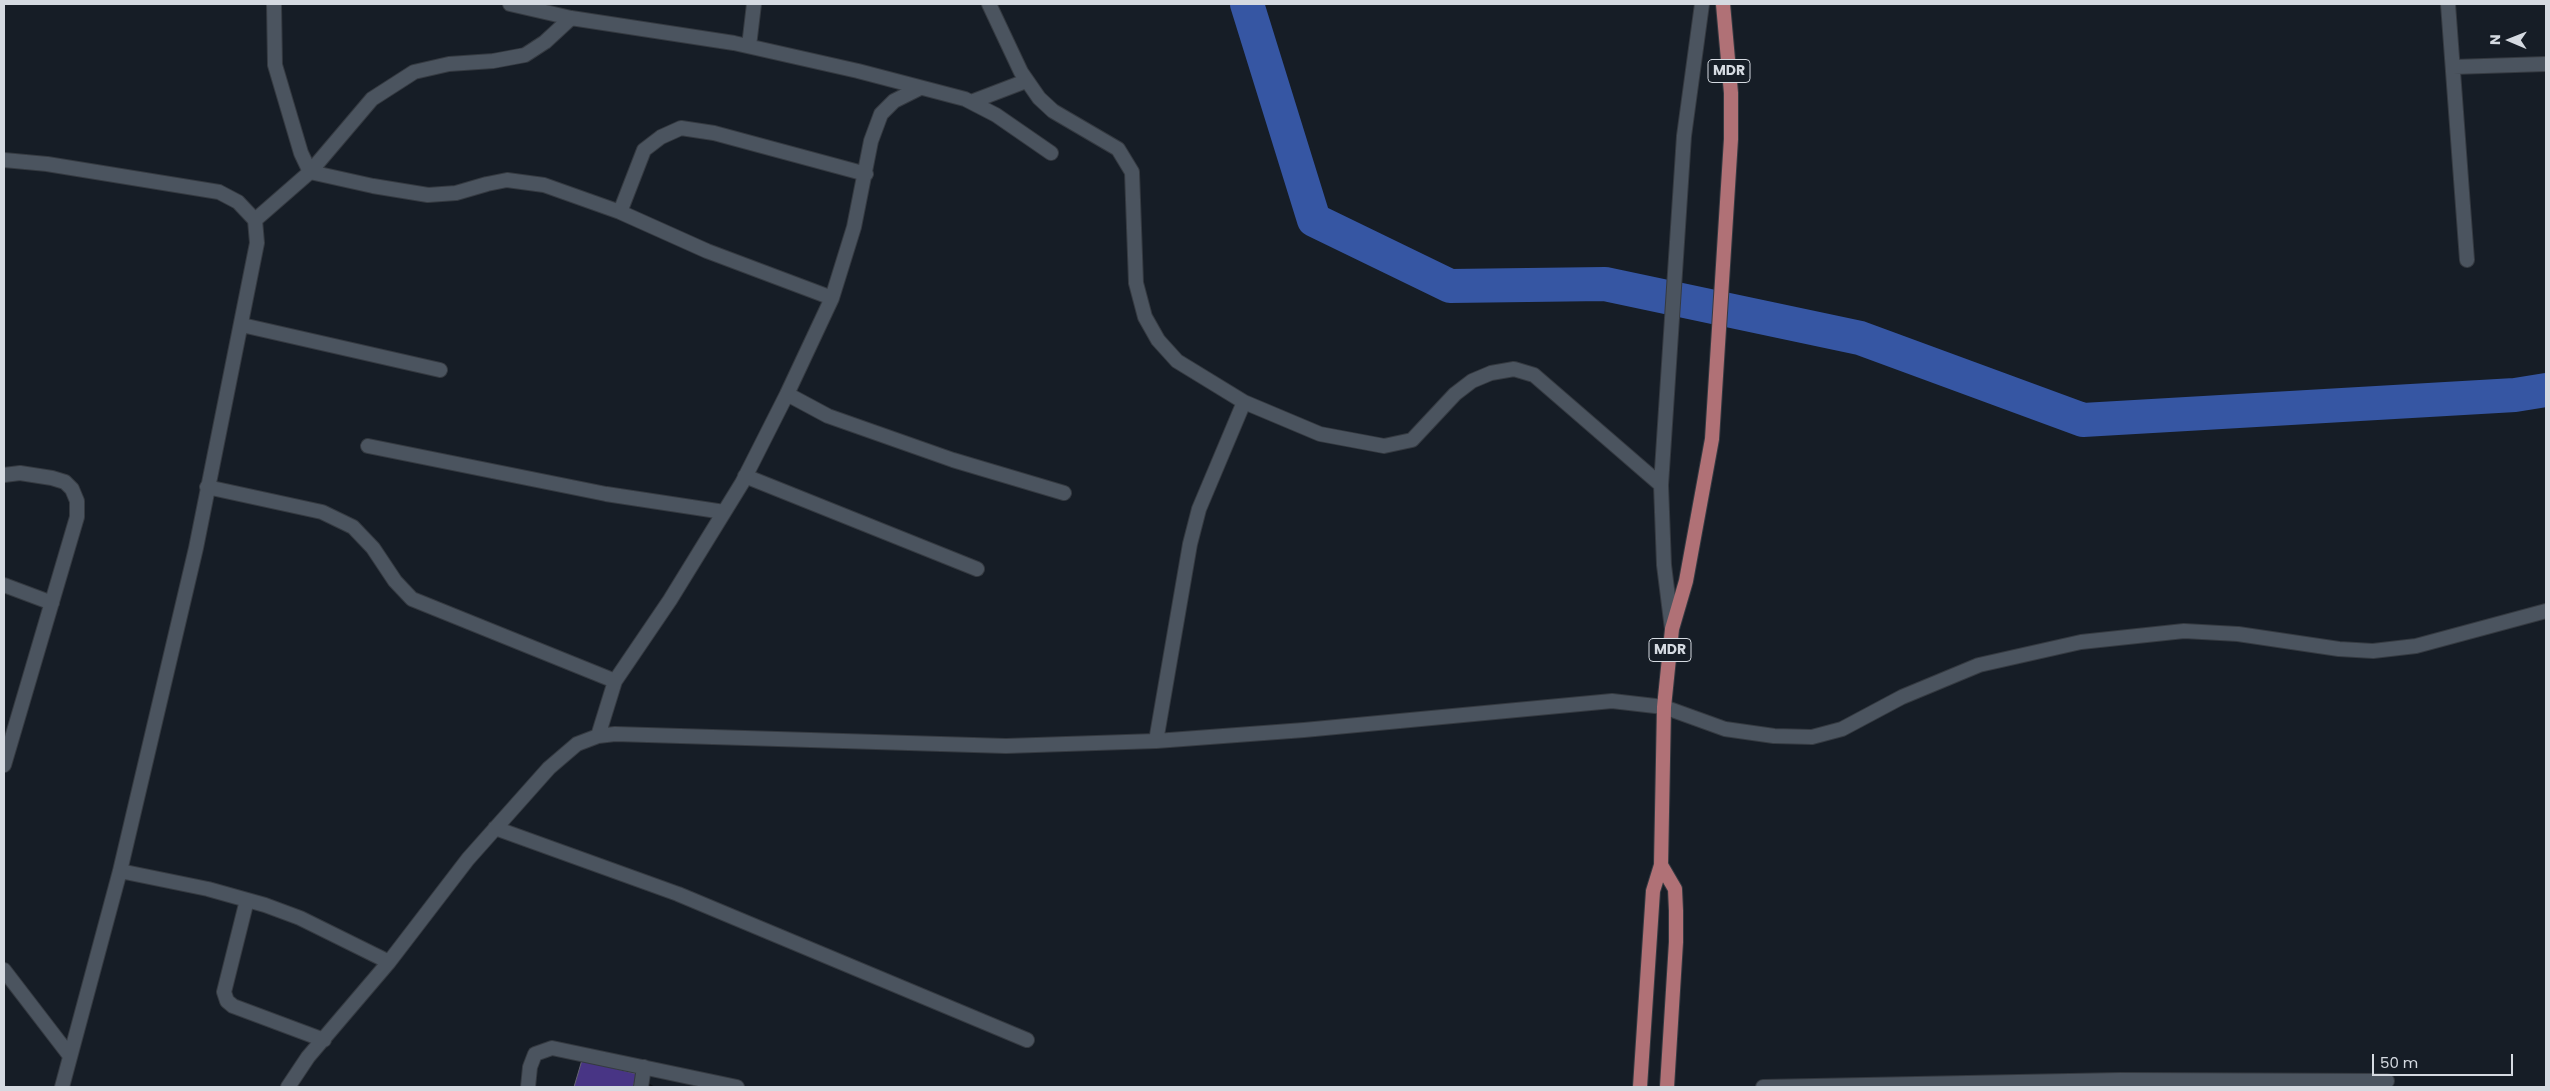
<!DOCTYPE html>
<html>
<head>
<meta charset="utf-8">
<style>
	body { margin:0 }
	#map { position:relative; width:2550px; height:1091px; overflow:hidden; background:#161d26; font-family:Poppins,sans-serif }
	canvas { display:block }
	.frame { position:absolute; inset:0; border:5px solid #d5dae1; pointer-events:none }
	.north { position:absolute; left:2485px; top:15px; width:50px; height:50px; -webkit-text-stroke:4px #161d26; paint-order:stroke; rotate:271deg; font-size:14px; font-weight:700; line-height:20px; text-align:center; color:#d5dae1 }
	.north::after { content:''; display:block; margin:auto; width:18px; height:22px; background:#d5dae1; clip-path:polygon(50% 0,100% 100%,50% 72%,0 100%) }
	.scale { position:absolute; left:2372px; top:1054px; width:141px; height:22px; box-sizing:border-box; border:2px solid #d5dae1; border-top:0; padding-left:6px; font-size:15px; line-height:18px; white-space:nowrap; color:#d5dae1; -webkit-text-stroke:4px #161d26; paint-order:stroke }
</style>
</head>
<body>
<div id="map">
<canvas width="2550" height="1091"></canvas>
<div class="frame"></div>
<div class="north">N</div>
<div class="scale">50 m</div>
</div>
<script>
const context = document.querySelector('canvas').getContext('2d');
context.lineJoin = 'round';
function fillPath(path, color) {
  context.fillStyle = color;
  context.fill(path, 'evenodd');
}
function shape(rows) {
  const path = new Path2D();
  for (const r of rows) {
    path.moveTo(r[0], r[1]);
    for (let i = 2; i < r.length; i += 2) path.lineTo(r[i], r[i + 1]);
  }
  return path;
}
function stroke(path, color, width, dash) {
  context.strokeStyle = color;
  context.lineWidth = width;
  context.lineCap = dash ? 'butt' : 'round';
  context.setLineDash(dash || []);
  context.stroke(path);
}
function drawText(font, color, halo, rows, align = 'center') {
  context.font = font + ' Poppins,sans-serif';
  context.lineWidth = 4.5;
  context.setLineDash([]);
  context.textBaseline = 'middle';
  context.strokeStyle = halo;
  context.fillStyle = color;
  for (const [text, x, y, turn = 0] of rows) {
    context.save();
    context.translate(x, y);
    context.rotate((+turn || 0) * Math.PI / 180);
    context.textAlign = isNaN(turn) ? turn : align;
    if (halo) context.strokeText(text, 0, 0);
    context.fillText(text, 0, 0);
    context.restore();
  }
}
const shadow = shape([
	[582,1061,637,1076,655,1087,575,1087]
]);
const river = shape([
	[1247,4,1314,220,1450,286,1605,284,1860,338,2083,420,2515,395,2546,390]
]);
const building = shape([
	[582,1060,637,1074,633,1087,574,1087,582,1060]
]);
const minor = shape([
	[274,4,275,65,301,153,310,172,373,186,428,195,456,193,487,184,507,180,544,185,620,212,707,251,832,298],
	[510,4,571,18,734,43,858,71,965,99,996,115,1051,153],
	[989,4,1021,72,1039,98,1053,111,1118,149,1132,172,1136,283,1145,317,1158,340,1177,361,1244,402,1320,434,1384,446,1412,440,1455,394,1472,381,1491,373,1514,369,1534,375,1661,485],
	[2448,4,2467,260],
	[749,46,754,4],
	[2453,67,2546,64],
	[971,102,1026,81],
	[4,160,47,164,219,192,238,202,255,220,257,243,196,548,120,871,62,1087],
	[620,212,644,150,661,137,681,128,714,133,866,174],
	[255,220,310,172,372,99,414,72,449,64,493,61,525,55,545,42,571,18],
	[242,325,440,370],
	[787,394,828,416,953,460,1064,493],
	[368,446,606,494,724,512],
	[4,475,20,473,52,478,65,482,72,489,77,501,77,517,4,765],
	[745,476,977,569],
	[207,487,322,512,353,527,373,548,395,581,412,599,615,681],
	[4,585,52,603],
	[1672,629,1664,565,1661,485,1684,136,1702,4],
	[598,736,615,681,670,600,742,483,787,394,832,298,854,227,871,141,881,114,894,101,920,88],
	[1156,741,1190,544,1199,509,1244,402],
	[495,828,678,894,1027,1040],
	[120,871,208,889,265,905,300,918,389,962],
	[247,900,224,992,227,1001,233,1006,324,1040],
	[4,970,70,1056],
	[288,1087,308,1057,389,962,468,859,549,768,577,744,598,736,615,734,1006,746,1156,741,1304,730,1612,701,1664,707,1725,729,1774,736,1812,737,1842,729,1902,697,1979,665,2081,642,2184,631,2238,634,2339,649,2373,651,2416,646,2546,611],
	[528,1087,530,1067,535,1054,552,1048,737,1087],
	[641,1087,644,1067],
	[1763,1087,2120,1080,2387,1081]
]);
const primary = shape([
	[1661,865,1675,889,1676,911,1676,942,1667,1087],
	[1640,1087,1653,891,1661,865,1664,707,1672,629,1686,581,1712,439,1731,139,1731,93,1723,4]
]);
const shields = [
	[1729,71,42],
	[1670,650,42]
];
const shieldNames = [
	["MDR",1729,71],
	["MDR",1670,650]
];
fillPath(shadow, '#0007');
stroke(river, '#3656a3', 34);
fillPath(building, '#483585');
stroke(building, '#676573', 1);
stroke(minor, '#353a41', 16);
stroke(primary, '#353a41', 16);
stroke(minor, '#4b545f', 14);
stroke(primary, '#b07176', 14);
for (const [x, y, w] of shields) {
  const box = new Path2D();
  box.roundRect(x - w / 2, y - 11.5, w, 23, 4);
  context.fillStyle = '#161d26';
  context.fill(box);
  stroke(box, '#d5dae1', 1);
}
drawText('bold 14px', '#d5dae1', null, shieldNames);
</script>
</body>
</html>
